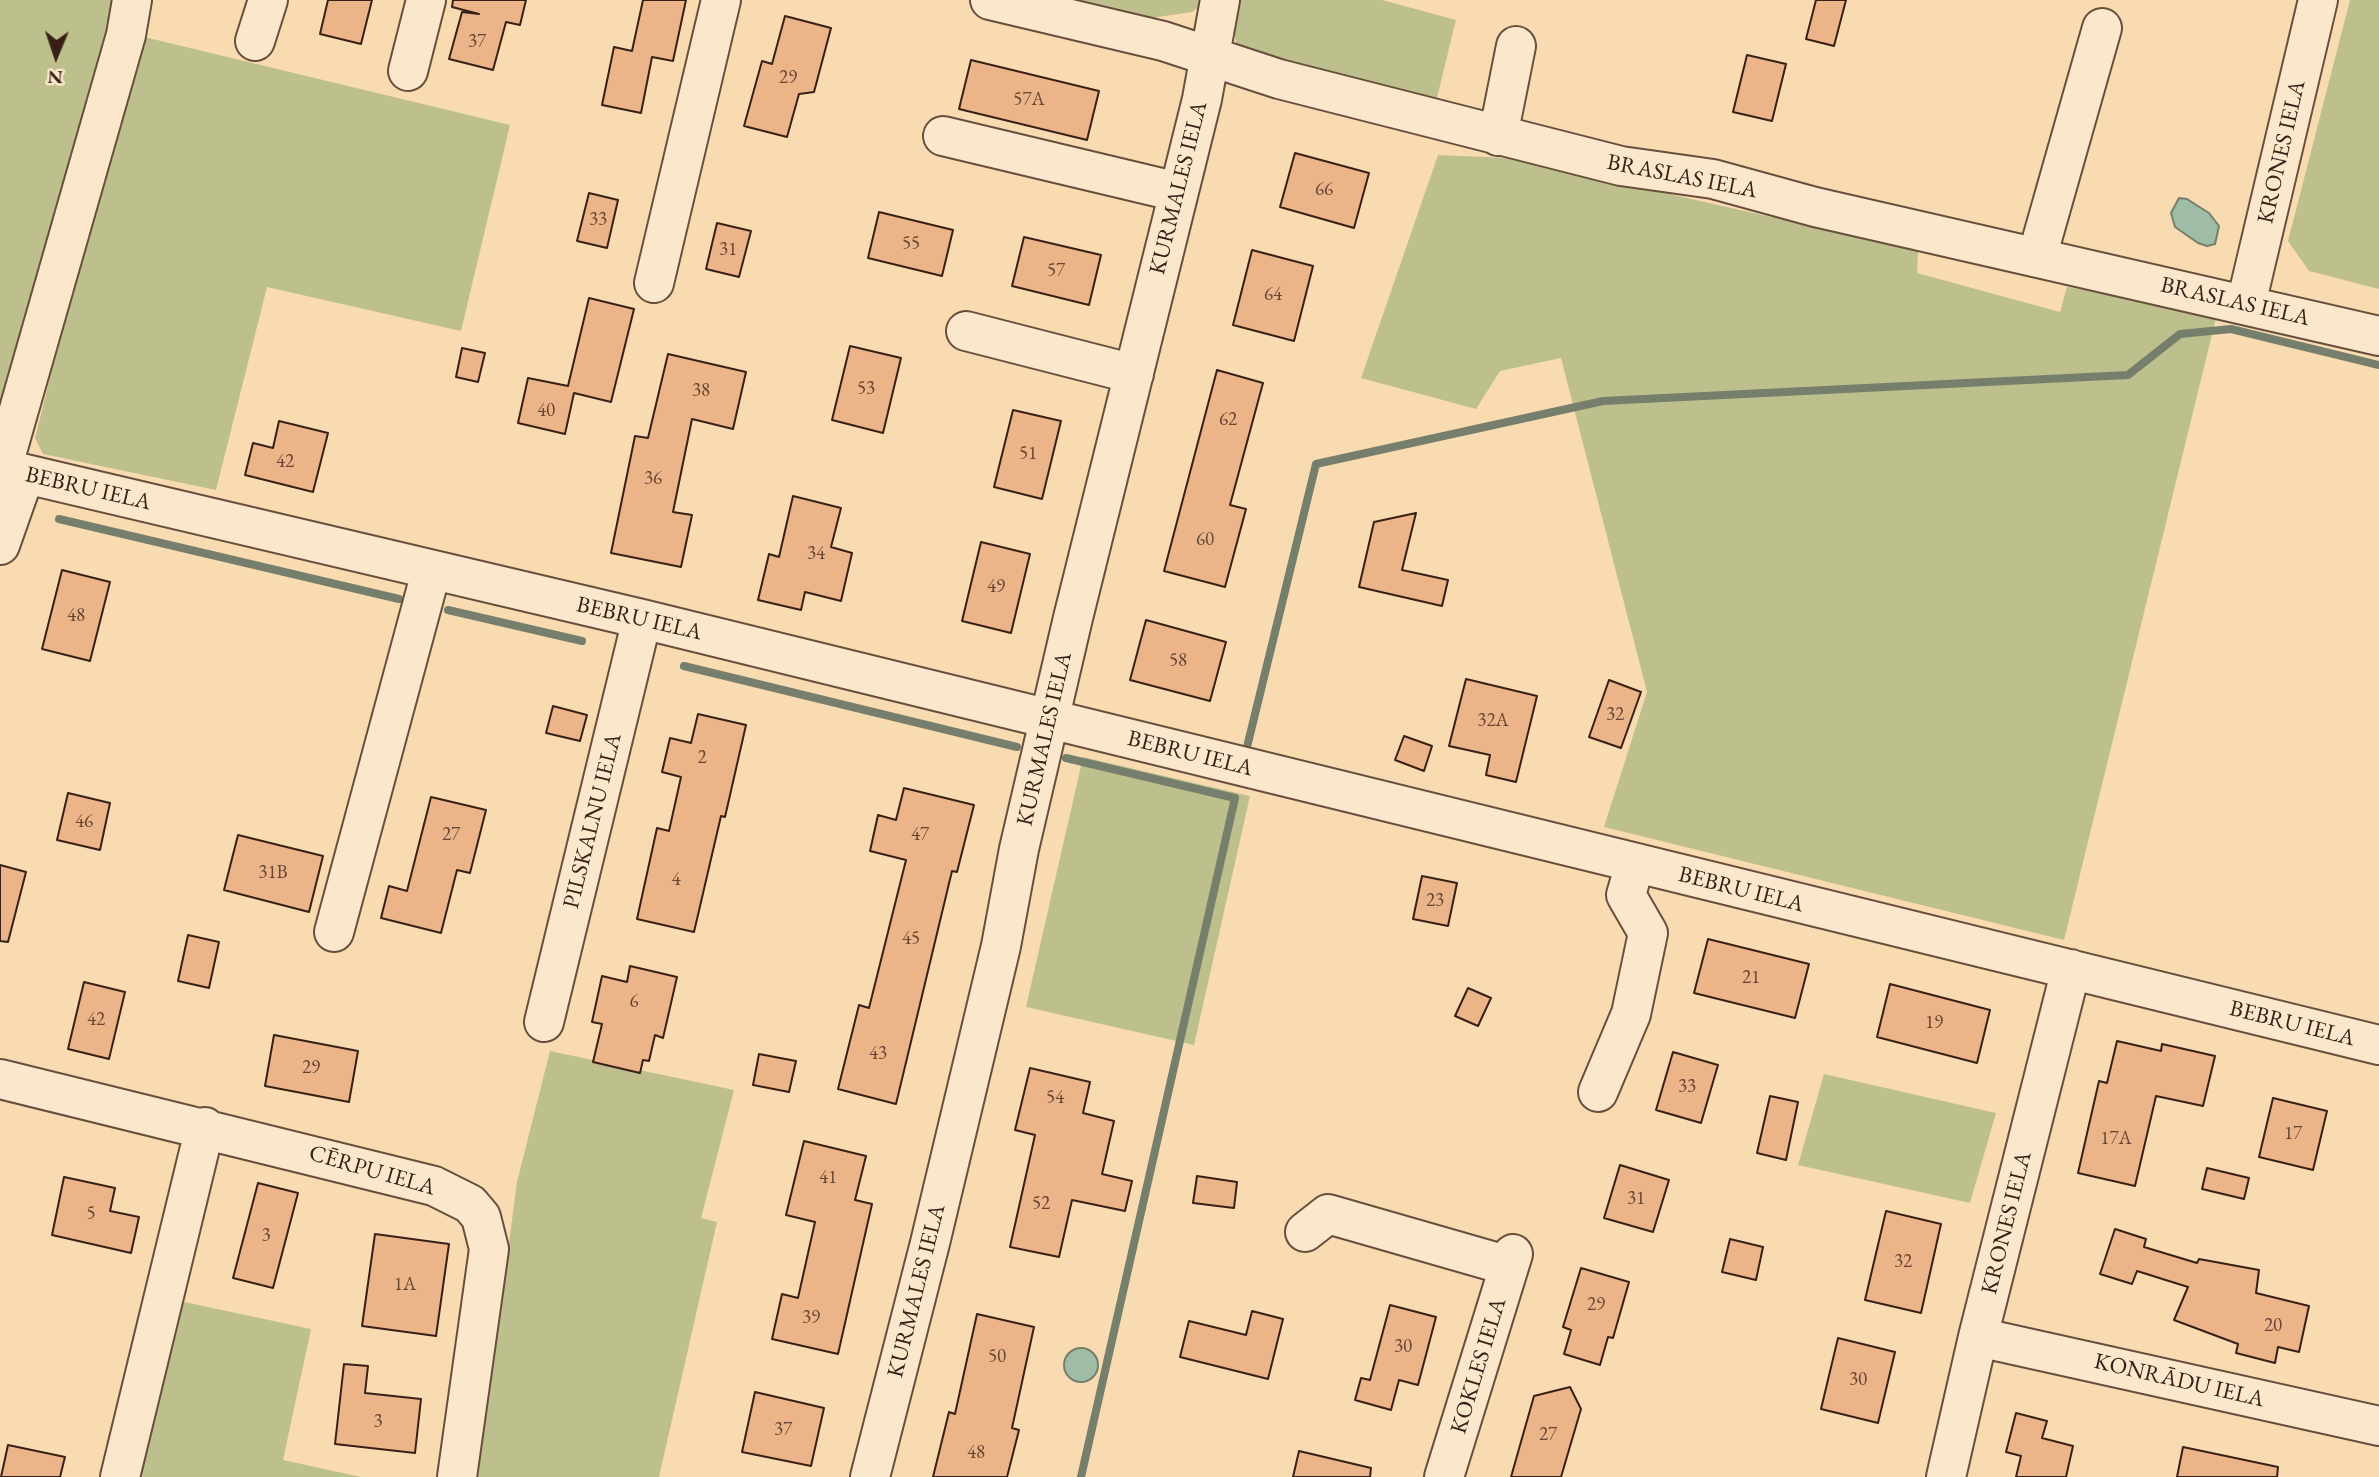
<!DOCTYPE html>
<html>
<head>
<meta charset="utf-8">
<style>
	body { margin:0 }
	#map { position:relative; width:2379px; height:1477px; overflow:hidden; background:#f9dbb1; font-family:"EB Garamond",serif }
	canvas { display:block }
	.north { position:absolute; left:21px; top:21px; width:70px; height:70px; -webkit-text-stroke:5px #fbe8cc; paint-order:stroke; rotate:182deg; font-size:19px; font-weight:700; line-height:28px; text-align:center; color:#382016 }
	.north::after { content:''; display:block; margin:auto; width:24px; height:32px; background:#382016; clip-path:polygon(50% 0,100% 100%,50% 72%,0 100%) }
</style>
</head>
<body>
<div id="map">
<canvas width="2379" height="1477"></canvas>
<div class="north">N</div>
</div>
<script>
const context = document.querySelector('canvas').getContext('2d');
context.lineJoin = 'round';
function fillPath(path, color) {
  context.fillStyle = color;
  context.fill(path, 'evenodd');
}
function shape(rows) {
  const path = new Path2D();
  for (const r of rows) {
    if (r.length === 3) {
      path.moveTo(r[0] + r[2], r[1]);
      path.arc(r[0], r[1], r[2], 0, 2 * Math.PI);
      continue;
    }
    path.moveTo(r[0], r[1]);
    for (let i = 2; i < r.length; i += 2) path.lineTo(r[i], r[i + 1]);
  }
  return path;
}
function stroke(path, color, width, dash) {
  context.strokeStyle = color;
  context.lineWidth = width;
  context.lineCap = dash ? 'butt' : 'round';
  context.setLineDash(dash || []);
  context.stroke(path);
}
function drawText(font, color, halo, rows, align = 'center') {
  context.font = font + ' "EB Garamond",serif';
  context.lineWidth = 5;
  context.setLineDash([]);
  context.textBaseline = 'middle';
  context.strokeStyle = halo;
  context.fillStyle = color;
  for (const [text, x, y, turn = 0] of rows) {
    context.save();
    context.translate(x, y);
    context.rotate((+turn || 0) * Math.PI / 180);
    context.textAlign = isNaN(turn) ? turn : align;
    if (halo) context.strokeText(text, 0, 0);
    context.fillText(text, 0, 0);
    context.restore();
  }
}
const green = shape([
	[0,0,113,0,91,108,0,421],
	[1066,0,1209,0,1192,12,1144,19],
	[1241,0,1382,0,1456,20,1434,110,1244,51,1236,43,1234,30],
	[2350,0,2379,0,2379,289,2309,271,2288,241],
	[136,35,510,125,461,331,267,287,216,490,43,454,35,438],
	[1438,155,1509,158,1918,250,1917,273,2060,312,2067,287,2217,314,2064,940,1604,827,1647,692,1561,358,1500,371,1476,409,1361,378],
	[1083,757,1250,796,1194,1045,1026,1007],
	[550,1051,734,1090,701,1218,717,1222,659,1477,478,1477,517,1182],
	[1824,1074,1996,1113,1970,1203,1798,1165],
	[175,1300,311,1329,283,1460,361,1477,134,1477]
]);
const water = shape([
	[2179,198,2187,199,2209,213,2219,226,2215,244,2207,246,2198,243,2175,227,2171,213,2179,198],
	[1081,1365,17]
]);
const stream = shape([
	[59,519,399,599],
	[448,610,582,641],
	[684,666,1017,747],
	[1247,747,1316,464,1603,401,2128,375,2180,334,2231,329,2379,365],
	[1066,758,1235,798,1081,1477]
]);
const building = shape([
	[328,0,372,0,361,44,320,34,328,0],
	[453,0,526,0,520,25,506,22,493,70,449,59,462,12,479,14,452,7,453,0],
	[643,0,686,0,673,61,652,57,641,113,602,105,614,47,632,51,643,0],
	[1816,0,1846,0,1834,46,1806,39,1816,0],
	[785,16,831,28,814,92,799,94,787,137,744,126,762,61,772,64,785,16],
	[1747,55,1786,64,1772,121,1733,112,1747,55],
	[971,60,1099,91,1087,140,959,109,971,60],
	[1295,153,1369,173,1354,228,1280,207,1295,153],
	[589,193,618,200,607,248,577,241,589,193],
	[879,212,953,230,942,276,868,258,879,212],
	[717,223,751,231,739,277,706,269,717,223],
	[1024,237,1101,255,1089,305,1012,286,1024,237],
	[1252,250,1313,266,1294,341,1233,325,1252,250],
	[589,298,634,309,611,402,574,393,565,434,518,423,528,378,568,386,589,298],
	[850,346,901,358,883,433,832,420,850,346],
	[462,348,485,353,478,382,456,377,462,348],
	[668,354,746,372,733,429,692,419,673,512,692,515,681,567,611,553,635,436,648,438,668,354],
	[1217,370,1263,383,1230,505,1246,509,1225,587,1164,571,1217,370],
	[1013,410,1061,421,1042,499,994,487,1013,410],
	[279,421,328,433,313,492,245,475,253,443,273,448,279,421],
	[793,496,841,508,831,547,852,553,841,601,805,592,801,610,758,600,769,554,779,557,793,496],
	[1416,513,1402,570,1448,580,1442,606,1359,587,1374,522,1416,513],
	[981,542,1030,554,1011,633,962,621,981,542],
	[62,570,110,582,90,661,42,649,62,570],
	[1146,620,1226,642,1210,701,1130,680,1146,620],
	[1466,679,1537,696,1516,782,1486,775,1490,755,1449,746,1466,679],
	[1609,680,1641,692,1621,748,1589,737,1609,680],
	[553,706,587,715,580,741,546,733,553,706],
	[698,714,746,725,725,817,721,816,694,932,637,919,657,828,669,831,681,777,662,772,670,738,691,743,698,714],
	[1404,736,1432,746,1424,771,1395,760,1404,736],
	[904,788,974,805,957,872,952,871,896,1104,838,1089,859,1005,869,1008,906,860,870,851,878,815,896,820,904,788],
	[68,793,110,803,100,850,57,840,68,793],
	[431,797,486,810,470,873,457,870,441,933,381,918,389,886,407,891,431,797],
	[238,835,323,856,309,912,224,890,238,835],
	[0,865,26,872,8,942,0,941,0,865],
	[1422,876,1457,883,1448,926,1413,919,1422,876],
	[188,935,219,942,209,988,178,981,188,935],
	[1708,939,1809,964,1795,1018,1694,993,1708,939],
	[630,966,677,977,663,1038,655,1035,649,1061,643,1060,640,1073,593,1062,602,1024,592,1022,602,976,627,982,630,966],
	[84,982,125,992,109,1059,68,1049,84,982],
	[1890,984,1990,1010,1977,1063,1877,1037,1890,984],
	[1468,988,1491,998,1478,1026,1455,1016,1468,988],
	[274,1035,358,1051,349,1102,265,1086,274,1035],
	[2117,1041,2161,1051,2162,1044,2215,1056,2203,1106,2156,1096,2135,1186,2078,1173,2099,1081,2107,1083,2117,1041],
	[1673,1052,1718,1065,1701,1123,1656,1110,1673,1052],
	[759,1054,796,1061,789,1092,753,1085,759,1054],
	[1030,1068,1090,1082,1083,1113,1114,1121,1102,1174,1132,1181,1125,1211,1072,1200,1059,1257,1010,1247,1035,1135,1015,1130,1030,1068],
	[1770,1096,1798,1102,1786,1160,1757,1153,1770,1096],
	[2273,1098,2327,1111,2313,1170,2259,1157,2273,1098],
	[804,1141,866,1156,855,1200,872,1204,838,1354,772,1339,782,1294,798,1298,815,1222,786,1215,804,1141],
	[1620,1165,1669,1180,1653,1232,1604,1218,1620,1165],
	[2207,1168,2249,1178,2244,1199,2202,1189,2207,1168],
	[1197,1176,1237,1182,1234,1208,1193,1203,1197,1176],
	[64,1177,115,1188,110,1211,139,1217,131,1253,52,1235,64,1177],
	[258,1183,298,1193,273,1288,233,1278,258,1183],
	[1886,1211,1941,1224,1921,1313,1865,1300,1886,1211],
	[2115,1229,2146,1239,2144,1247,2197,1263,2199,1259,2259,1270,2256,1293,2309,1306,2299,1352,2278,1347,2275,1363,2236,1353,2238,1344,2174,1320,2188,1287,2137,1271,2132,1284,2100,1274,2115,1229],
	[375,1234,449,1244,436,1336,362,1326,375,1234],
	[1730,1239,1763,1247,1756,1280,1722,1272,1730,1239],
	[1581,1268,1629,1282,1613,1338,1608,1337,1600,1365,1564,1354,1571,1330,1563,1327,1581,1268],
	[1390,1305,1436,1317,1418,1385,1399,1380,1391,1410,1355,1400,1361,1378,1370,1380,1390,1305],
	[1252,1311,1283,1319,1268,1379,1180,1357,1189,1321,1246,1335,1252,1311],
	[977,1314,1034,1327,1012,1428,1019,1430,1007,1477,933,1477,949,1412,955,1414,977,1314],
	[1838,1338,1895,1352,1878,1423,1821,1409,1838,1338],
	[344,1364,368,1366,365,1393,421,1399,415,1453,335,1444,344,1364],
	[1570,1387,1581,1409,1561,1477,1511,1477,1534,1396,1570,1387],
	[755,1392,824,1408,811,1466,742,1452,755,1392],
	[2016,1413,2047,1421,2042,1438,2073,1446,2066,1477,2016,1477,2021,1456,2006,1452,2016,1413],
	[8,1445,65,1457,60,1477,1,1477,8,1445],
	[2183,1447,2278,1467,2277,1477,2177,1477,2183,1447],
	[1299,1451,1371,1468,1370,1477,1293,1477,1299,1451]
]);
const minor = shape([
	[990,0,1163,41,1279,79,1621,166,1713,179,1815,207,2379,336],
	[255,41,268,0],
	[408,71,426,0],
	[943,136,1178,192],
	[1498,136,1516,46],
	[2037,257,2102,28],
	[654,283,721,0],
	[2246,304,2318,0],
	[966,331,1134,374],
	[0,468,642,619,2379,1045],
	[2,469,126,35,132,0],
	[0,545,25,474],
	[334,932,431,572],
	[544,1022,642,619],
	[0,1079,434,1186,470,1204,481,1217,489,1249,457,1477],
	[1598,1092,1631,1014,1648,933,1626,895,1635,864],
	[1305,1232,1328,1214,1509,1266],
	[1978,1337,2379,1426],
	[120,1477,205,1127],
	[870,1477,930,1243,1001,946,1019,849,1073,618,1202,99,1220,0],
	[1444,1477,1513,1254],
	[1946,1477,1978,1337,2071,969]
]);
const numberNames = [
	["37",477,42],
	["29",788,78],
	["57A",1029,100],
	["66",1324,190],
	["33",598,220],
	["55",911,244],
	["31",728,250],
	["57",1056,271],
	["64",1273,295],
	["53",866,389],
	["38",701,391],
	["40",546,411],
	["62",1228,420],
	["51",1028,454],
	["42",285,462],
	["36",653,479],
	["60",1205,540],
	["34",816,554],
	["49",996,587],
	["48",76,616],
	["58",1178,661],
	["32",1615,715],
	["32A",1493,721],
	["2",702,758],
	["46",84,822],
	["27",451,835],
	["47",920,835],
	["31B",273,873],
	["4",676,880],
	["23",1435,901],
	["45",911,939],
	["21",1751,978],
	["6",634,1002],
	["42",96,1020],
	["19",1934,1023],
	["43",878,1054],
	["29",311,1068],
	["33",1687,1087],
	["54",1055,1098],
	["17",2293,1134],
	["17A",2116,1139],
	["41",828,1178],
	["31",1636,1199],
	["52",1041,1204],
	["5",91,1214],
	["3",266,1236],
	["32",1903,1262],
	["1A",405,1285],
	["29",1596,1305],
	["39",811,1318],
	["20",2273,1326],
	["30",1403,1347],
	["50",997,1357],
	["30",1858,1380],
	["3",378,1422],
	["37",783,1430],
	["27",1548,1435],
	["48",976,1453]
];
const streetNames = [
	["KRONES IELA",2282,152,-77],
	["BRASLAS IELA",1682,177,11],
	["KURMALES IELA",1179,188,-76],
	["BRASLAS IELA",2235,302,13],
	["BEBRU IELA",88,489,13],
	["BEBRU IELA",639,619,13],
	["KURMALES IELA",1045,739,-77],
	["BEBRU IELA",1190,754,14],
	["PILSKALNU IELA",593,821,-76],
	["BEBRU IELA",1741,890,14],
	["BEBRU IELA",2292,1024,14],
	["CĒRPU IELA",372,1171,16],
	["KRONES IELA",2007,1223,-76],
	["KURMALES IELA",917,1291,-76],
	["KOKLES IELA",1479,1366,-73],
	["KONRĀDU IELA",2179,1381,13]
];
fillPath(green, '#bdc08c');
fillPath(water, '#9fbca6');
stroke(water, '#767e6c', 2);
stroke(stream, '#767e6c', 8);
fillPath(building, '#ebb489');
stroke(building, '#382016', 2);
stroke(minor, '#684f3d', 42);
stroke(minor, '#fbe8cc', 38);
drawText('19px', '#654533', null, numberNames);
drawText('23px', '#382016', '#fbe8cc', streetNames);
</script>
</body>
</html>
